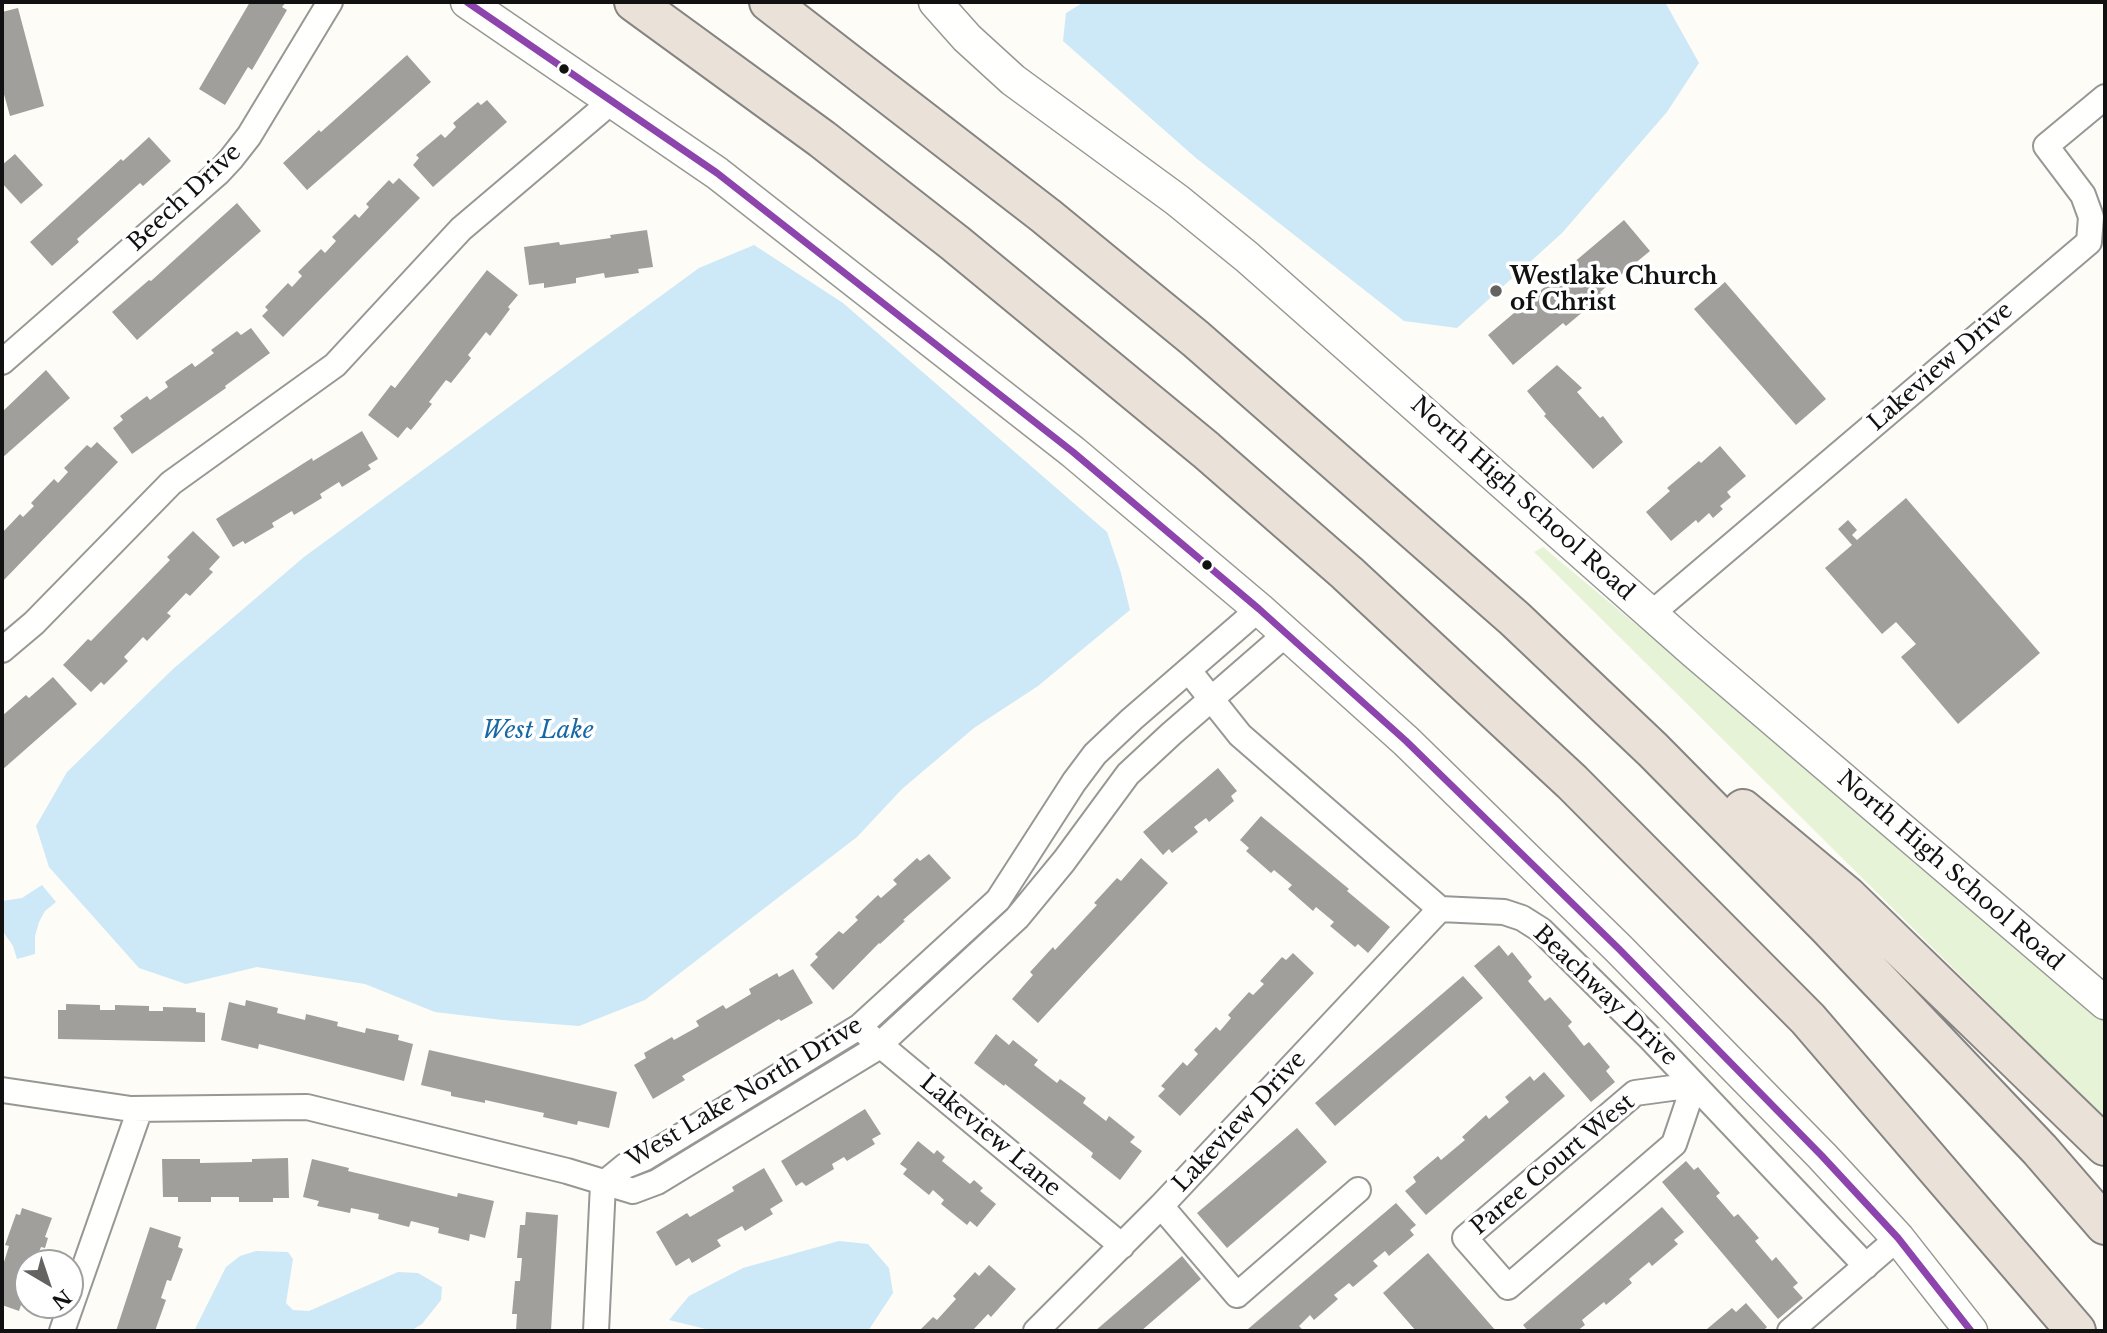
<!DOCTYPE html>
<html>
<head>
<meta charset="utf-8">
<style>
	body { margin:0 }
	#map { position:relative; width:2107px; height:1333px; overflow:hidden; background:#fdfcf7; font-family:"Libre Baskerville",serif }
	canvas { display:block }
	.frame { position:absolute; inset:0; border:4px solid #111; pointer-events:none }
	.north { position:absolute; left:14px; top:1249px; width:70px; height:70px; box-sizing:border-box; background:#fff; border:2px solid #a0a0a0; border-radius:50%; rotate:141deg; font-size:19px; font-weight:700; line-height:28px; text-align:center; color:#111 }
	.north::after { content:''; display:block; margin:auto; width:24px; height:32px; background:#646362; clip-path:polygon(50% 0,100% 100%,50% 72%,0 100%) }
</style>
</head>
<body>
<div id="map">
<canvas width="2107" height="1333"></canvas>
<div class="frame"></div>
<div class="north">N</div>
</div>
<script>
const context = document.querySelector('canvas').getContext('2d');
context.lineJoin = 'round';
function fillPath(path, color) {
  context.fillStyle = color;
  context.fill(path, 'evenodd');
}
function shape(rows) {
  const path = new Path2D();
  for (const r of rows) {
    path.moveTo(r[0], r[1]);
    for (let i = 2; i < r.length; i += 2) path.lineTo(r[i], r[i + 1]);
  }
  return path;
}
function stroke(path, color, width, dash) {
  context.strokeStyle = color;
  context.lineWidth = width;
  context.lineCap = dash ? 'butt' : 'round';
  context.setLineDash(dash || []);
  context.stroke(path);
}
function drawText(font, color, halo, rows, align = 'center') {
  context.font = font + ' "Libre Baskerville",serif';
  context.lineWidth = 7;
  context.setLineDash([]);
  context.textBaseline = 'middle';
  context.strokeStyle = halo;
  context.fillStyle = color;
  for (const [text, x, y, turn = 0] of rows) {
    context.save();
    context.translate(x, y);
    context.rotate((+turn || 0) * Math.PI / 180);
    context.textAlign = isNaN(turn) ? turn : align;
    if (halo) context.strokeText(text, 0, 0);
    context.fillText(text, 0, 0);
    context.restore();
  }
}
const green = shape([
	[1543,547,1943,880,2105,1020,2105,1119,1534,552]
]);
const water = shape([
	[1084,2,1665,2,1699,63,1667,112,1562,233,1457,328,1404,321,1196,158,1063,41,1066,13],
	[754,245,843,303,1107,532,1121,573,1130,610,1038,686,974,728,902,789,857,837,645,1000,579,1026,502,1020,435,1012,365,984,257,967,186,984,139,968,49,867,36,826,67,772,173,669,304,557,699,268],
	[42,885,56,902,45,911,39,922,35,936,35,954,17,959,13,946,2,930,2,901,22,898],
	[839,1241,868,1244,889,1268,893,1293,868,1331,714,1331,669,1320,689,1296,743,1268],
	[256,1251,288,1252,293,1259,286,1303,293,1310,309,1311,398,1272,418,1273,442,1287,441,1300,422,1324,410,1331,194,1331,226,1267,240,1256]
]);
const building = shape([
	[250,2,286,2,282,7,287,10,252,70,248,67,225,105,199,89],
	[18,8,44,106,10,116,2,87,2,12],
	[407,55,431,82,307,190,283,163,319,130,321,132],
	[487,100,507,122,433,187,413,165,419,158,416,155,441,134,445,138,456,127,453,123,478,102,481,105],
	[149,137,171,161,143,186,140,183,77,239,79,242,52,266,30,242,121,159,123,161],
	[15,154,43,185,21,204,2,183,2,165],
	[399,178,420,198,283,337,262,316,268,310,265,307,288,283,292,287,302,276,298,272,321,249,325,253,336,241,332,237,355,214,359,218,369,207,366,204,389,180,393,184],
	[237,203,261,231,137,340,112,312,149,280,151,281],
	[1624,220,1650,251,1600,292,1603,295,1566,326,1563,323,1513,365,1488,335],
	[647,230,653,267,638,269,639,273,605,278,604,273,576,278,576,283,544,288,544,283,529,285,524,247,559,242,560,245,611,238,610,235],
	[487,270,518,295,508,307,510,309,490,336,486,332,468,355,471,358,451,383,446,380,429,402,432,404,411,430,407,427,398,438,368,415,391,385,395,388],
	[1725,282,1826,399,1796,425,1694,309],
	[251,328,270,353,225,386,226,388,132,454,113,428,123,420,120,416,147,396,150,400,168,387,165,382,192,363,195,367,214,353,211,350,237,331,241,335],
	[1557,365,1582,388,1577,392,1600,418,1603,416,1623,442,1593,469,1544,416,1546,414,1527,391],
	[46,370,70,398,2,458,2,412],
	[362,431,378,459,368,465,371,469,342,487,339,482,320,494,322,498,294,515,292,511,272,523,274,527,245,544,243,541,233,547,216,519,312,458,313,461],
	[97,442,118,462,2,582,2,533,20,514,23,517,34,506,31,503,54,479,58,483,68,472,64,468,87,445,91,448],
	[1720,446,1746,476,1727,492,1731,497,1720,506,1723,509,1713,518,1709,513,1698,523,1696,520,1671,541,1646,512,1670,491,1667,488,1699,461,1701,463],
	[1906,498,2040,653,1958,724,1901,657,1916,644,1896,622,1882,634,1825,568,1852,545,1838,529,1848,520,1857,530,1852,535,1857,540],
	[193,531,220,557,209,569,213,572,190,596,186,593,167,613,171,616,147,641,143,637,124,657,128,661,104,685,101,682,91,692,63,665,88,639,91,641,170,560,167,557],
	[53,677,77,704,2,770,2,716,26,695,29,698],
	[1218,768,1237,791,1231,796,1234,801,1209,822,1206,818,1194,827,1198,832,1172,853,1169,849,1163,855,1143,832],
	[1261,816,1349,889,1347,891,1390,927,1368,953,1358,944,1355,947,1330,926,1334,922,1316,907,1313,911,1288,889,1292,885,1274,870,1271,873,1246,851,1249,848,1240,840],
	[929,854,951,878,903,920,905,921,880,944,879,943,833,990,810,965,818,957,815,954,839,931,843,934,858,920,855,917,878,895,881,898,897,884,893,880,917,858,920,861],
	[1141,858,1168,883,1038,1023,1012,999,1033,975,1030,972,1053,947,1055,950,1097,905,1094,903,1117,878,1121,881],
	[1499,945,1508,956,1512,952,1532,977,1528,981,1545,1001,1550,997,1572,1022,1568,1026,1584,1046,1589,1042,1610,1067,1606,1071,1615,1082,1591,1102,1474,966],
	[1293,953,1314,973,1180,1116,1158,1096,1165,1089,1161,1086,1183,1062,1187,1066,1198,1054,1194,1050,1216,1027,1220,1031,1231,1018,1228,1015,1249,992,1253,995,1264,984,1260,981,1282,957,1286,960],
	[793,969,813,1003,781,1021,779,1019,682,1076,685,1080,653,1099,634,1065,646,1058,644,1053,672,1037,674,1040,699,1026,696,1021,723,1005,726,1009,751,994,749,989,777,973,779,977],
	[1463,976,1483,998,1335,1126,1315,1103],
	[246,1000,278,1008,277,1013,305,1020,306,1014,338,1022,337,1026,365,1033,366,1028,399,1035,398,1040,413,1044,404,1081,259,1044,258,1049,221,1040,229,1002,245,1006],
	[66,1004,100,1005,100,1010,115,1010,115,1005,149,1006,149,1011,163,1011,163,1007,196,1008,196,1012,205,1013,205,1042,58,1039,58,1010,66,1010],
	[996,1034,1009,1045,1013,1040,1038,1060,1034,1065,1057,1083,1060,1079,1086,1098,1083,1103,1106,1121,1109,1116,1135,1137,1130,1142,1142,1151,1120,1180,1091,1157,1093,1153,1005,1084,1004,1086,974,1063],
	[429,1050,617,1092,609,1128,578,1121,577,1125,543,1117,544,1113,485,1100,485,1103,451,1096,451,1092,421,1085],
	[1544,1072,1565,1096,1426,1215,1405,1191,1416,1182,1413,1177,1438,1156,1441,1160,1465,1140,1462,1137,1486,1115,1489,1119,1509,1102,1505,1097,1530,1076,1534,1081],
	[865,1109,881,1134,872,1139,875,1144,847,1161,844,1157,832,1164,834,1169,806,1186,802,1182,796,1186,781,1161],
	[1297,1128,1327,1162,1227,1248,1197,1213],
	[918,1141,934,1154,937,1150,945,1157,942,1161,970,1184,974,1180,983,1188,980,1191,996,1204,977,1227,970,1221,967,1225,941,1204,944,1200,933,1190,929,1195,903,1174,907,1169,900,1164],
	[288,1158,289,1198,273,1198,273,1202,239,1202,239,1197,211,1197,211,1202,178,1202,178,1197,163,1197,162,1159,200,1159,200,1163,252,1162,252,1159],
	[312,1159,349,1168,348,1171,457,1197,458,1193,494,1201,485,1238,470,1234,469,1241,438,1233,439,1228,411,1221,409,1227,378,1219,379,1214,351,1208,350,1213,317,1206,319,1201,303,1197],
	[1686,1161,1694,1170,1698,1167,1720,1193,1716,1196,1734,1217,1738,1214,1759,1238,1755,1241,1772,1261,1776,1257,1798,1283,1793,1287,1803,1298,1778,1319,1662,1182],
	[764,1168,783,1201,770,1209,773,1214,745,1231,742,1226,717,1240,721,1246,692,1263,689,1258,676,1266,656,1232,687,1213,690,1217,734,1191,732,1187],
	[1396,1203,1416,1225,1410,1230,1414,1235,1389,1256,1385,1251,1373,1261,1378,1266,1353,1287,1349,1283,1334,1295,1338,1299,1314,1320,1310,1315,1299,1326,1304,1331,1250,1331,1248,1329],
	[1662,1207,1684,1232,1674,1240,1678,1244,1652,1266,1649,1262,1629,1279,1632,1283,1606,1305,1604,1302,1582,1320,1585,1325,1577,1331,1528,1331,1523,1325],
	[22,1208,52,1218,45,1237,48,1238,45,1248,41,1247,35,1263,28,1263,28,1294,25,1293,19,1311,2,1305,2,1261,4,1262,9,1246,5,1245,16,1214,20,1215],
	[526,1212,558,1215,551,1330,548,1331,516,1331,517,1314,512,1314,515,1281,520,1281,522,1258,517,1258,520,1225,525,1225],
	[150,1227,181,1237,178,1247,183,1249,171,1281,167,1280,161,1298,166,1300,155,1331,116,1331],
	[1428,1253,1496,1331,1416,1331,1383,1293],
	[1182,1256,1201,1279,1141,1331,1095,1331],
	[989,1265,1016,1289,991,1317,988,1314,972,1331,919,1331,933,1317,937,1320,956,1299,953,1296,975,1272,979,1276],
	[1746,1303,1767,1327,1763,1331,1708,1331,1707,1329,1732,1308,1736,1312]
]);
const minor = shape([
	[2,362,218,173,231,159,249,136,330,2],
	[1651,614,2089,242,2091,217,2083,195,2046,146,2105,97],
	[2,650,34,623,171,483,335,365,461,229,612,101],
	[1189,671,1240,735,1440,909,1504,912,1522,918,1541,930,1652,1040,1866,1266],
	[867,1034,1122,1246],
	[1694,1085,1674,1144,1508,1287,1465,1238,1635,1093,1694,1085],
	[2,1090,131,1109,307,1107,567,1171,633,1191,657,1182,875,1049,1017,918,1064,861,1128,774,1171,734,1286,634],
	[603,1184,625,1166,645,1158,859,1027,998,900,1074,782,1095,754,1132,719,1259,609],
	[1161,1206,1237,1295,1358,1190],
	[62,1331,140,1109],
	[596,1331,603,1184],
	[1036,1331,1161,1206,1440,909],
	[1790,1331,1898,1238]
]);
const tertiary = shape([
	[467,2,717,173,1073,452,1259,609,1406,741,1619,949,1822,1156,1898,1238,1971,1331],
	[935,2,967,38,1013,80,1177,200,1247,257,1693,651,2105,1003]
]);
const motorway = shape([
	[634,2,822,139,955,243,1206,450,1347,573,1572,782,1808,1019,2076,1331],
	[769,2,1046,216,1196,339,1515,619,1653,750,1828,927,2040,1150,2105,1225],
	[1743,809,1846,895,2105,1146]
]);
const bus1 = shape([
	[467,2,717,173,1073,452,1259,609,1406,741,1619,949,1822,1156,1898,1238,1971,1331]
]);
const markers = [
	[564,69,6,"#111"],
	[1496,291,7,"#646362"],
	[1207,565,6,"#111"]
];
const streetNames = [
	["Beech Drive",185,198,-43],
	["Lakeview Drive",1941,367,-41],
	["North High School Road",1522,499,42],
	["North High School Road",1950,871,41],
	["Beachway Drive",1605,996,44],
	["West Lake North Drive",745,1093,-31],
	["Lakeview Drive",1240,1122,-47],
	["Lakeview Lane",990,1136,40],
	["Paree Court West",1553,1165,-40]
];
const poiNames = [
	["Westlake Church",1510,278],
	["of Christ",1510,304]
];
const waterNames = [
	["West Lake",538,731]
];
fillPath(green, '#e7f3d7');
fillPath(water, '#cde8f7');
fillPath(building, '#a19f9c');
stroke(minor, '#979795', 28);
stroke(tertiary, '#979795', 35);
stroke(motorway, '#858482', 42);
stroke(minor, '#fffffe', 24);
stroke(tertiary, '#fffffe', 32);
stroke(motorway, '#eae1d8', 38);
stroke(bus1, '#8e44ad', 7);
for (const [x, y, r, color] of markers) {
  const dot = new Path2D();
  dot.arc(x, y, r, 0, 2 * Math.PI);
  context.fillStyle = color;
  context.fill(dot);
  stroke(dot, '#fff', 2.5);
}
drawText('23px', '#111', '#fff', streetNames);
drawText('bold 23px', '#111', '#fff', poiNames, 'left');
drawText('italic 24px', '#1768a6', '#fff', waterNames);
</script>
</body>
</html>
